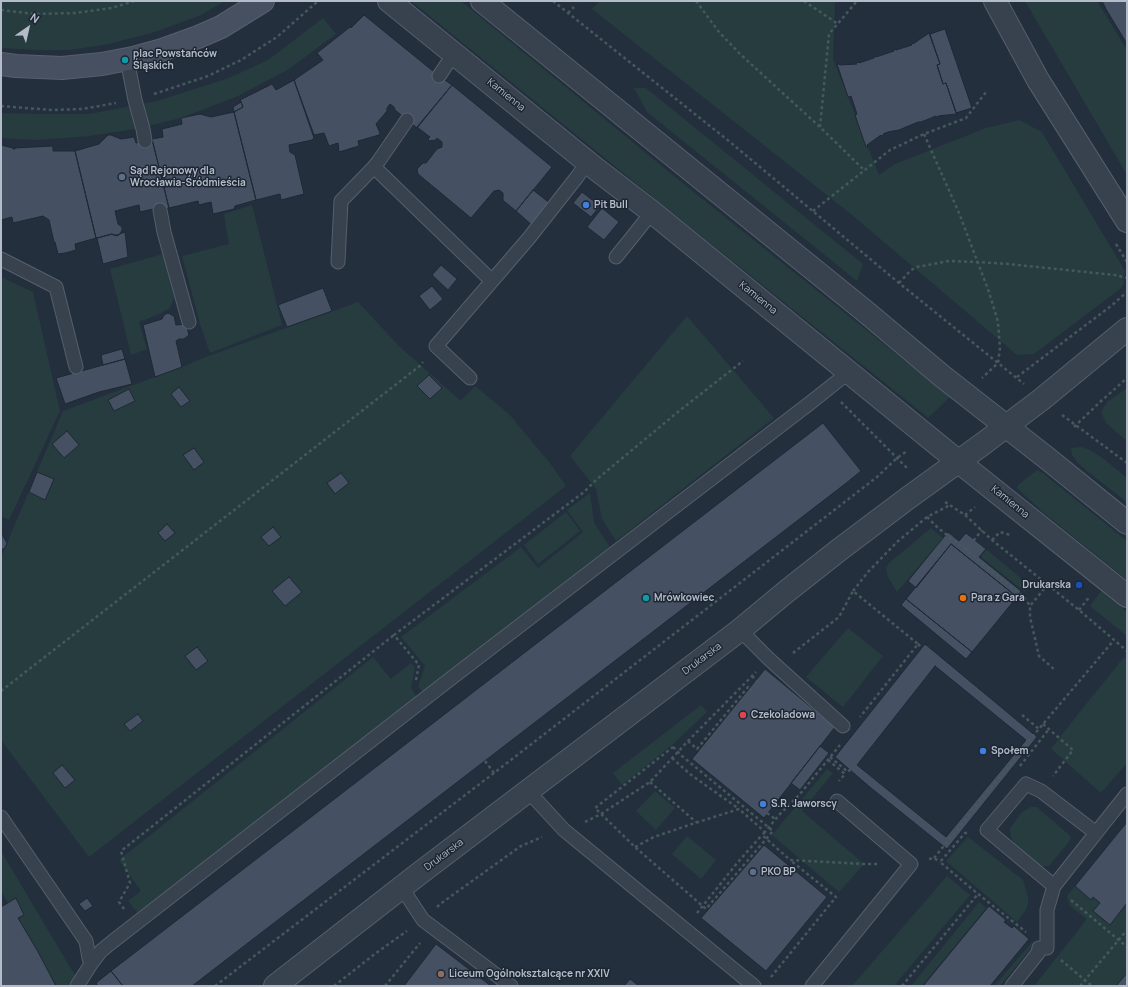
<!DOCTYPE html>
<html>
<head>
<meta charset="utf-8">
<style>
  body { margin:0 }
  #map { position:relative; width:1128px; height:987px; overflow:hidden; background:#242f3e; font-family:Manrope,sans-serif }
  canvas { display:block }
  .frame { position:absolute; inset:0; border:2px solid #b4bcc9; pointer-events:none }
  .north { position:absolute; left:8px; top:8px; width:40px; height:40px; -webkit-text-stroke:3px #1d2633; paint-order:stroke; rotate:34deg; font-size:11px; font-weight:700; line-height:16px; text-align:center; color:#b4bcc9 }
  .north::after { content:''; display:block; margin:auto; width:14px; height:18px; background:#b4bcc9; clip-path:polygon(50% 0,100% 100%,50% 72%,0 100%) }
</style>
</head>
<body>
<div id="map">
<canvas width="1128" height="987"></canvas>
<div class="frame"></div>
<div class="north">N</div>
</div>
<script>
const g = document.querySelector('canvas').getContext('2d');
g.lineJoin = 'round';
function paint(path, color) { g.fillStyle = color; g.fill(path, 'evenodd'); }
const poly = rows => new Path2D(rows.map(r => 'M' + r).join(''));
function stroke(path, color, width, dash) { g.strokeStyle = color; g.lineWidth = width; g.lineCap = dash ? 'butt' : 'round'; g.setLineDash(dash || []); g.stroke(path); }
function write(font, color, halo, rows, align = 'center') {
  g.font = font + ' Manrope,sans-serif'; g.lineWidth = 3; g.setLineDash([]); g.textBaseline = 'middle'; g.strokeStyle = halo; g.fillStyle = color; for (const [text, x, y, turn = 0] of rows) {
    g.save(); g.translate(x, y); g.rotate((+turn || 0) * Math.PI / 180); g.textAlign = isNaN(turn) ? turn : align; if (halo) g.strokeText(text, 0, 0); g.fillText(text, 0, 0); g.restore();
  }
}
const green = poly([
  [1,1,225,1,201,15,155,32,109,44,70,50,34,50,1,48],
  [411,1,461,1,680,181,950,397,928,418,926,416,680,219],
  [600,1,835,1,833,59,879,175,895,164,986,128,1019,120,1042,132,1125,271,1123,285,1120,289,1034,354,1017,355,852,215,592,9],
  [1025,1,1097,1,1127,50,1127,175],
  [323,18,336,34,289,69,238,96,181,118,135,129,89,136,37,140,1,138,1,113,40,114,89,114,157,101,229,78,268,60],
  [634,88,646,88,863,264,857,281,647,112],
  [252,205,282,325,210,353,200,324,182,256,229,244,224,214],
  [163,254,174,298,170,308,159,314,139,322,147,349,131,355,110,269],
  [1,277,33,292,60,411,9,520,1,516],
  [358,302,400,347,461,401,475,386,509,414,550,463,566,486,89,857,1,740,1,557,63,411,182,367,203,358],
  [687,316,774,418,616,541,602,519,596,489,570,456],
  [1127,388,1127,441,1106,423,1101,412,1107,402],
  [1081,447,1090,450,1104,459,1127,478,1127,502,1088,472,1077,462,1072,455,1071,448],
  [1037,470,1044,474,1127,541,1127,580,1044,513,1017,488,1019,484],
  [590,493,594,523,610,547,423,693,418,686,425,666,401,637,521,547,538,568,583,532,567,510],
  [566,512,580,531,538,564,524,545],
  [931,528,943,538,897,592,888,577,886,568,889,563],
  [986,549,1029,585,1025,592,981,557],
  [1101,591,1127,612,1127,636,1090,606],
  [848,628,883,656,843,707,806,677],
  [373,657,391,679,411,663,415,668,411,688,417,697,138,913,128,901,141,891,119,860],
  [1124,657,1127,659,1127,763,1101,793,1051,749,1071,723],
  [701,705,707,712,672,745,622,785,613,773],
  [827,769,833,773,802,811,864,864,839,892,772,835],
  [655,791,675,808,656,830,636,811],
  [1031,807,1037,807,1068,834,1071,838,1068,843,1049,866,1040,866,1033,861,1015,845,1011,837,1010,832,1011,827,1022,812],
  [687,836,716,860,701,879,672,854],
  [968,837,1023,880,1028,897,1028,904,1025,911,1017,922,946,861],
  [1,851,70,967,83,986,57,986,1,891],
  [947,876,970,895,894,986,852,986],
  [1075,886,1091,899,1093,897,1100,903,1093,911,1110,924,1127,903,1127,986,1034,986,1087,919,1070,906,1067,896],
  [979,902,986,908,922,986,911,986],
  [1033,941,1032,947,1000,986,994,986]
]);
const building = poly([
  [1102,1,1127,1,1127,44,1106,9,1102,1],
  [364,15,439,76,452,85,417,128,395,110,394,107,390,104,387,108,387,111,376,124,380,133,379,135,358,141,359,146,339,152,338,143,329,146,324,133,314,135,294,80,323,60,317,53,350,27,351,28,364,15],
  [945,29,972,108,956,113,946,83,943,84,937,65,940,64,930,34,945,29],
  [929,33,940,64,937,65,943,84,946,83,957,115,956,116,956,114,938,116,939,117,937,117,936,116,921,122,918,122,899,130,888,132,883,134,884,135,882,136,881,135,867,145,868,147,866,147,855,115,857,114,851,96,848,97,837,64,839,64,840,65,857,64,856,63,859,62,859,63,874,58,874,57,876,56,876,57,894,51,894,50,896,49,896,50,912,45,911,44,913,43,913,44,929,33],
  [294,80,314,138,312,140,289,145,290,152,295,155,304,194,281,200,280,194,256,200,234,112,243,107,240,100,272,84,276,90,294,80],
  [452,85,552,167,516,211,505,202,503,201,503,193,499,190,494,191,471,218,418,174,417,169,423,163,426,163,437,149,442,147,442,142,437,138,436,140,429,141,428,139,430,137,417,127,452,85],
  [241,102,243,107,234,112,233,107,241,102],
  [234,112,256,200,235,206,234,209,213,214,211,202,199,205,198,201,169,208,152,139,163,137,162,129,182,124,181,118,200,114,211,117,234,112],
  [108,135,111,135,121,139,134,137,136,143,152,139,169,208,153,211,153,209,140,212,139,205,115,211,118,224,122,227,122,230,120,234,117,236,112,234,97,238,96,238,75,151,99,144,108,135],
  [1,145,13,148,13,149,15,149,15,148,53,146,53,151,75,151,96,238,75,244,76,250,65,253,58,254,55,242,54,242,49,220,43,216,13,223,12,217,1,220,1,145],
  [533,190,551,204,533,226,516,211,533,190],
  [582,192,600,206,591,217,573,203,582,192],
  [602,208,619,222,604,240,587,227,602,208],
  [125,232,128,257,103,264,97,238,112,234,113,235,117,235,125,232],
  [441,265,457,279,448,290,432,275,441,265],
  [432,286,443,299,430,310,419,296,432,286],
  [323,288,332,311,287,327,278,305,323,288],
  [168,313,174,316,176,325,186,324,189,335,184,339,179,339,176,341,182,367,155,377,143,325,162,319,164,315,168,313],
  [122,349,125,359,103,365,101,355,122,349],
  [125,359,132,384,99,392,65,404,56,378,125,359],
  [429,375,442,388,430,399,417,386,429,375],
  [179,387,190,401,181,407,171,394,179,387],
  [129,389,135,401,114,411,108,400,129,389],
  [823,423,861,471,845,484,192,986,123,986,111,971,823,423],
  [67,431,79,445,64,458,52,444,67,431],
  [194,448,204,462,194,470,183,455,194,448],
  [37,472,54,479,45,500,29,492,37,472],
  [341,473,349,483,335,494,327,483,341,473],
  [167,524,175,533,165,541,158,533,167,524],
  [273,527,281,537,269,546,261,537,273,527],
  [948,532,959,541,966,533,986,549,979,557,1021,591,1017,597,951,544,916,588,908,581,948,532],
  [2,534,7,543,5,548,1,550,2,534],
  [951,544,1017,597,972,652,906,599,951,544],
  [289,577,302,592,285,606,272,591,289,577],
  [906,599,972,652,966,659,901,605,906,599],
  [925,644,1037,737,947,849,871,788,835,757,925,644],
  [197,647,208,661,196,670,185,656,197,647],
  [935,666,1026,740,946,837,857,765,935,666],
  [765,669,835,727,764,818,692,759,765,669],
  [138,714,143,721,130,731,124,724,138,714],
  [820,746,829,753,800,790,791,783,820,746],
  [62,765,75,780,65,788,53,773,62,765],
  [1127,822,1127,903,1110,925,1093,911,1100,903,1093,897,1091,900,1075,886,1127,822],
  [764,845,827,897,766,971,701,918,764,845],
  [16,898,24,915,18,918,37,950,56,986,1,986,1,907,16,898],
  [87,898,93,906,85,911,79,904,87,898],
  [989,906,1006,920,1004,922,1012,928,1014,926,1029,939,990,986,923,986,989,906],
  [436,944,491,986,404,986,436,944],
  [111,971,123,986,98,986,96,983,111,971],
  [1127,973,1127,986,1116,986,1127,973],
  [630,979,639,986,624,986,630,979]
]);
const path = poly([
  [553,1,730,142,899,283,1024,384],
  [579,1,580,1],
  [696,1,719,32,740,54,821,128,865,171],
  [804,1,838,24],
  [1,10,35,14,75,13,112,8,134,1],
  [568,13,574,7],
  [154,94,208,76,241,60,277,37,318,1],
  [1,106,51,110,82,109,116,103],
  [820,127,829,34,857,1],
  [924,134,959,213,989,292,998,322,1000,348,998,363,982,378],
  [813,211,890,150,924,134,966,118,986,92],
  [1116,244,1127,262],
  [899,283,911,270,917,267,949,261,977,262,1008,264,1115,275,1127,278],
  [1017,377,1111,306,1127,292],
  [841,402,907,468],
  [1062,415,1127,463],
  [1074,427,1100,402,1127,378],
  [945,502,965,515,992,540,1079,610,1127,651],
  [965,515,975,507],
  [927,517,937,527,1024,597,1030,606],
  [992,540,1000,532,1010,535],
  [966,550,982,530],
  [1048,584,1030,606,1030,617,1039,656,1055,670],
  [853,591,868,572,897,542,927,517,950,505],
  [1079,610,1090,596],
  [918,644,923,649],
  [793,653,839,617,853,591,918,644,860,717],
  [752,676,759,683],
  [416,680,419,665,394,635,584,492,596,480,679,411,743,361],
  [1,691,421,365,423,362],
  [1022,715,1039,729],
  [1043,724,1073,750,1053,776],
  [688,741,697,749,748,687,752,691],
  [673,747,682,756,773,831,706,909,635,847,595,808,673,747],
  [830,757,848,772,853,766],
  [672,758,690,774,739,809],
  [828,760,845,774,839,781],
  [485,761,494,773],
  [1020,766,1049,729],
  [650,782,696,822],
  [767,813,775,819],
  [585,822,601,814,650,782,688,741,756,672],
  [765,832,762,835,790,860,864,864,880,864],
  [967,833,965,833,940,862,978,894,1026,932],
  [635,847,654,837,689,825,739,809,765,832,779,815,800,794,840,745],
  [934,858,1033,736,1114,640],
  [929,859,934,858,940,862],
  [1071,900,1127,947],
  [437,907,443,902,521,846,542,837],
  [124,909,119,902,130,883,121,851,394,635],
  [697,913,738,862,762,835],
  [1061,960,1092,986],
  [771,977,836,897,790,860],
  [215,986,494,773,877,477,897,458,907,451],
  [334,986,376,953,407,931],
  [385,986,420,943],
  [902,986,978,894],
  [1080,986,1127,930]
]);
const service = poly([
  [127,59,135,100,143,129,145,141],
  [439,76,447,64,455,55],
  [407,120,378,162,374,167,492,281,436,346,470,378],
  [160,210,164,232,189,322],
  [616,257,633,236,652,212],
  [1,259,56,287,76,367],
  [338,262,341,201,374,167],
  [492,281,529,238,577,177,588,161],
  [740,630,769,659,843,726],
  [529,792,564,830,754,986],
  [1,817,86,941,89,958,91,964],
  [1054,886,987,830,1026,784,1041,791,1096,833],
  [402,888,423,920,511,986],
  [77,986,91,964,101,951,112,942,445,683,810,403,849,372],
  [812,986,911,864,837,801],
  [1012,986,1038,953,1039,948,1047,948,1047,910,1054,886,1127,794]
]);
const minor = poly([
  [995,1,1038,80,1127,221],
  [275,986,420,873,740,630,787,591,839,550,908,498,984,443,1042,399,1127,329]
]);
const tertiary = poly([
  [389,1,596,169,652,212,959,462,1127,596],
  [482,1,866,312,942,376,1048,459,1127,523]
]);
const secondary = poly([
  [1,64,16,66,62,68,102,64,133,58,162,50,198,37,221,27,263,1]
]);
const markers = [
  [125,60,4,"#0f9aa8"],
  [122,177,4,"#5c6f8a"],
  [586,205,4,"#3f7fe0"],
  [1079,585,4,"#1a4fb4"],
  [646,598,4,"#0f9aa8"],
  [963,598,4,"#e8710a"],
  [743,715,4,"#e0444e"],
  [983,751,4,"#3f7fe0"],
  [763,804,4,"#3f7fe0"],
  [753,872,4,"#5c6f8a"],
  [441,974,4,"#8d6e63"]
];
const poiNames = [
  ["plac Powstańców",133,54],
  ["Śląskich",133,66],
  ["Sąd Rejonowy dla",130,171],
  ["Wrocławia-Śródmieścia",130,183],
  ["Pit Bull",594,205],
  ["Drukarska",1071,585,"right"],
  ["Mrówkowiec",654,598],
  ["Para z Gara",971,598],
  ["Czekoladowa",751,715],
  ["Społem",991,751],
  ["S.R. Jaworscy",771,804],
  ["PKO BP",761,872],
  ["Liceum Ogólnoksztalcące nr XXIV",449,974]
];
const streetNames = [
  ["Kamienna",506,95,39],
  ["Kamienna",758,298,39],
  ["Kamienna",1010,502,39],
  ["Drukarska",702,659,-37],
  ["Drukarska",444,855,-37]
];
paint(green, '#263c3f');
paint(building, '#455162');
stroke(building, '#1f2835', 1);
stroke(service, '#565f6c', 15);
stroke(minor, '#565f6c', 24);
stroke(tertiary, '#565f6c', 24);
stroke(secondary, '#565f6c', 24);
stroke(path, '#44595c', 2.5, [3, 3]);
stroke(service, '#38414e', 13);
stroke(minor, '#38414e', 22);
stroke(tertiary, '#38414e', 22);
stroke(secondary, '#465061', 22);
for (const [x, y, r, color] of markers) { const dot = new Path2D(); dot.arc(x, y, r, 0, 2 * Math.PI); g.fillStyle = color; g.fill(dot); stroke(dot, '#1d2633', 1.5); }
write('bold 10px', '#b4bcc9', '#1d2633', poiNames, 'left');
write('10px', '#b4bcc9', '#1d2633', streetNames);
</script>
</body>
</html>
